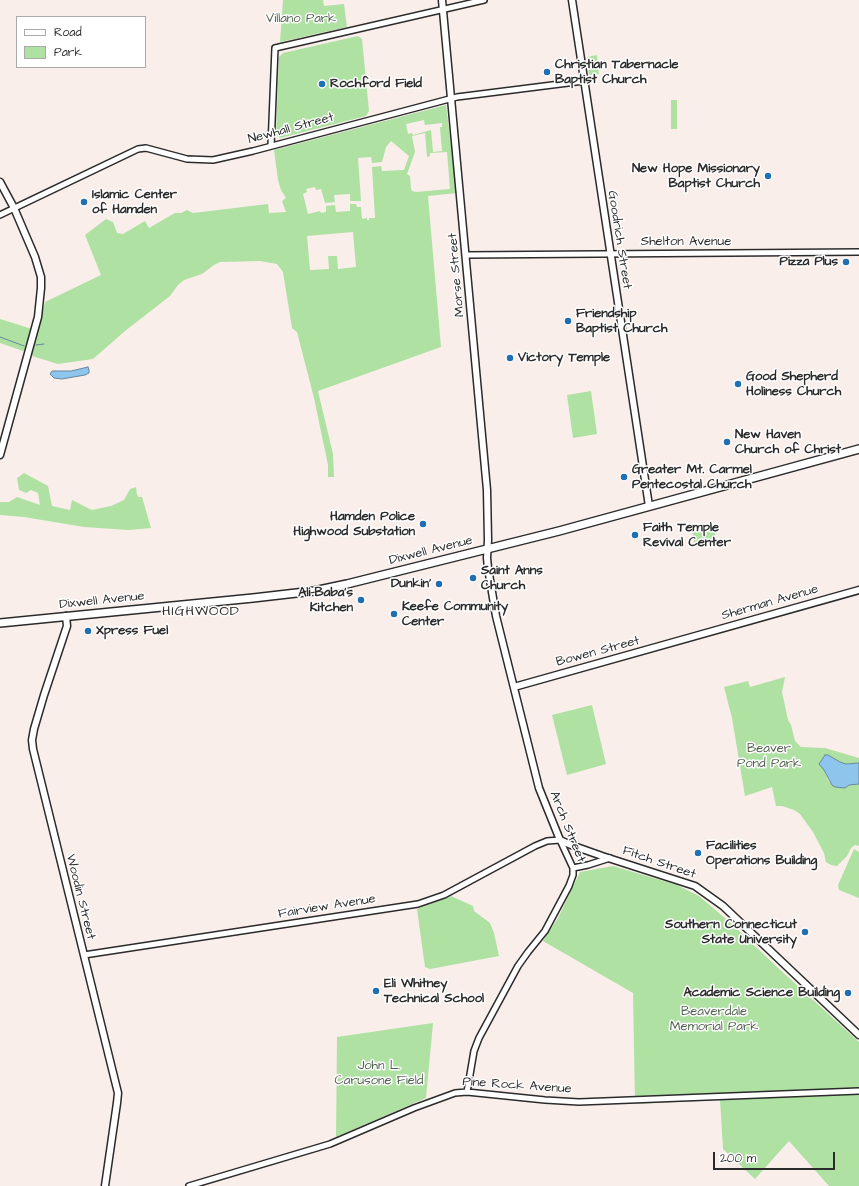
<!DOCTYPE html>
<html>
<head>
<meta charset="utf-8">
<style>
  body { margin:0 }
  #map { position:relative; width:859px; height:1186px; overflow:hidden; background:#f9eeea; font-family:"Architects Daughter",sans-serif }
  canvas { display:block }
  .legend { position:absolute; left:16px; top:16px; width:130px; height:52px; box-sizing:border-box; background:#fff; border:1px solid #aaa; margin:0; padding:5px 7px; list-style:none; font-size:12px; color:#2b2b2b }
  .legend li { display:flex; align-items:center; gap:8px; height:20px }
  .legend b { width:20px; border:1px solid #aaa }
  .scale { position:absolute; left:713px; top:1152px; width:122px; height:18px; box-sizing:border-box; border:2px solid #2b2b2b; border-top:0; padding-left:5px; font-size:12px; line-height:14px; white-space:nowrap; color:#2b2b2b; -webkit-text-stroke:3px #fff; paint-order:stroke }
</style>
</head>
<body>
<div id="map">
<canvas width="859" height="1186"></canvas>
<ul class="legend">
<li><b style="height:5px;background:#fff"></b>Road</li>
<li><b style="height:11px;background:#aee1a2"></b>Park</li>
</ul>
<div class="scale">200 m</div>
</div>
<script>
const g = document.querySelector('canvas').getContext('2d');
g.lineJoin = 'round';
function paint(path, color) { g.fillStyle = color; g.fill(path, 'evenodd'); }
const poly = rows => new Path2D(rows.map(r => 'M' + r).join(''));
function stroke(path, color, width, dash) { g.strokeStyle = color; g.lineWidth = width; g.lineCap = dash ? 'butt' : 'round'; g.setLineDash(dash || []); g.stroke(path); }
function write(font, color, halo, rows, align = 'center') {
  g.font = font + ' "Architects Daughter",sans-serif'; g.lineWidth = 3; g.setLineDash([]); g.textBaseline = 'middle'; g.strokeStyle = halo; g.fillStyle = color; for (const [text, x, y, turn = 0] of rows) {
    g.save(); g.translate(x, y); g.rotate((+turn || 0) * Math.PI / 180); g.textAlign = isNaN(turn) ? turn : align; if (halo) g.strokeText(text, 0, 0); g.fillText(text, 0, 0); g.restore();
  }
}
const green = poly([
  [283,0,323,0,324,6,344,4,347,27,280,42],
  [358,36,362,39,369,111,366,116,280,138,276,135,279,57,283,53],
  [597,55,599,74,589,75,587,57],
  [671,100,677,100,677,129,671,129],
  [446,105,457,193,428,196,441,347,318,391,333,454,334,477,328,477,328,465,314,398,297,332,292,328,283,272,277,264,260,261,220,262,214,265,202,274,184,280,178,285,170,296,125,331,93,359,58,364,32,356,45,302,101,275,85,235,106,219,113,222,117,233,123,234,145,221,149,228,175,213,181,213,187,210,193,213,268,204,269,213,286,212,282,201,286,198,281,190,278,180,274,150],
  [424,120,425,125,442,123,442,127,440,127,442,151,433,152,431,130,413,135,412,133,408,134,406,124],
  [425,133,427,157,430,156,430,153,447,152,450,189,416,192,412,191,411,189,410,176,407,174,415,152,412,136],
  [391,141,409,156,404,170,382,171,381,166,372,167,375,218,369,218,369,220,367,220,367,218,362,219,361,207,357,207,356,204,350,204,350,211,336,212,335,205,326,206,326,212,321,213,320,211,308,214,303,194,307,192,306,189,315,187,316,190,321,189,325,203,335,202,334,195,350,194,350,201,361,201,358,158,371,157,372,163,382,162,386,147],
  [353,232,356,267,338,269,337,256,328,256,329,269,310,270,307,236],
  [0,319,32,329,26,352,0,343],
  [591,391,597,434,573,438,567,395],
  [24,473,48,486,52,506,70,510,72,500,92,510,111,506,124,500,130,489,136,487,137,495,139,497,142,497,151,528,129,530,84,527,24,517,0,515,0,502,9,502,17,497,40,505,38,493,31,490,26,493,19,490,17,478],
  [713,527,717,542,695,547,692,530],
  [785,677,782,692,788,720,791,725,795,741,801,747,825,748,859,758,859,763,846,764,840,762,828,755,825,755,824,770,828,780,835,787,845,788,849,785,859,784,859,846,855,845,851,848,847,856,837,866,831,865,826,862,824,853,813,832,800,814,794,810,782,806,776,806,772,787,745,796,732,718,724,687,748,681,750,687],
  [592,705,606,764,567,775,552,715],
  [854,849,859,852,859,898,839,890,838,885],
  [613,866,677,885,699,896,733,925,777,967,859,1042,859,1186,829,1186,789,1141,755,1179,723,1149,720,1100,635,1104,633,993,543,941,558,918,580,872],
  [451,896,473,906,474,911,490,923,494,933,499,956,430,969,425,967,417,909],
  [433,1023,426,1098,336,1137,337,1037]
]);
const water = poly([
  [88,367,89,370,89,373,85,375,62,379,54,378,50,374,52,371,71,371,88,367],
  [825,755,828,755,840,762,846,764,859,763,859,784,849,785,845,788,835,787,832,785,824,770,819,764,825,755]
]);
const stream = poly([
  [0,337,24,346],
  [36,345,44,344]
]);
const tertiary = poly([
  [271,146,275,48,484,0],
  [0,215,138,149,146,148,187,159,213,160,253,151,457,97,584,81],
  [466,255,859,252],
  [573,868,588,865,610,858],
  [84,955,418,904,444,895,535,846,547,841,560,840,573,868,573,875,569,886,545,931,528,952,518,966,479,1038,474,1051,467,1092],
  [189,1186,330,1144,414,1108,455,1093,467,1092,545,1100,579,1102,859,1091]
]);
const secondary = poly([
  [442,0,487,490,488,540,487,558,488,568,496,616,539,788,560,840,571,845,602,856,695,886,723,906,859,1035],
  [572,0,649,506],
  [0,182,14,208,35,257,41,277,41,288,38,317,0,455],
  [66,616,67,626,44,695,34,729,32,740,33,749,118,1093,117,1103,105,1186],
  [514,687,859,590]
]);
const primary = poly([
  [0,623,253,598,314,591,347,584,559,531,859,449]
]);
const markers = [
  [547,72,4,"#1f6fb2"],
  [322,84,4,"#1f6fb2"],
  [768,176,4,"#1f6fb2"],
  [84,202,4,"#1f6fb2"],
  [846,262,4,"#1f6fb2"],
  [568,321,4,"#1f6fb2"],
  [510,358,4,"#1f6fb2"],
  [738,384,4,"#1f6fb2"],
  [727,442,4,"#1f6fb2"],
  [624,477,4,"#1f6fb2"],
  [423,524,4,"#1f6fb2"],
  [635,535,4,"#1f6fb2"],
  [473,578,4,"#1f6fb2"],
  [439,584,4,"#1f6fb2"],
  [361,600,4,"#1f6fb2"],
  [394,614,4,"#1f6fb2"],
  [88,631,4,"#1f6fb2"],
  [698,853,4,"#1f6fb2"],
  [805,932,4,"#1f6fb2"],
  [376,991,4,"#1f6fb2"],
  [848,993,4,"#1f6fb2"]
];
const parkNames = [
  ["Villano Park",301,19],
  ["Beaver",769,749],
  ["Pond Park",769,764],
  ["Beaverdale",714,1012],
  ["Memorial Park",714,1027],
  ["John L.",379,1066],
  ["Carusone Field",379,1081]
];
const poiNames = [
  ["Christian Tabernacle",555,65],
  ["Baptist Church",555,80],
  ["Rochford Field",330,84],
  ["New Hope Missionary",760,169,"right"],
  ["Baptist Church",760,184,"right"],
  ["Islamic Center",92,195],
  ["of Hamden",92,210],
  ["Pizza Plus",838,262,"right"],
  ["Friendship",576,314],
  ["Baptist Church",576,329],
  ["Victory Temple",518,358],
  ["Good Shepherd",746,377],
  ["Holiness Church",746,392],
  ["New Haven",735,435],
  ["Church of Christ",735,450],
  ["Greater Mt. Carmel",632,470],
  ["Pentecostal Church",632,485],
  ["Hamden Police",415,517,"right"],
  ["Highwood Substation",415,532,"right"],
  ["Faith Temple",643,528],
  ["Revival Center",643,543],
  ["Saint Anns",481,571],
  ["Church",481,586],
  ["Dunkin'",431,584,"right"],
  ["Ali-Baba’s",353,593,"right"],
  ["Kitchen",353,608,"right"],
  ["Keefe Community",402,607],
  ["Center",402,622],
  ["Xpress Fuel",96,631],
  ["Facilities",706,846],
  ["Operations Building",706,861],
  ["Southern Connecticut",797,925,"right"],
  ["State University",797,940,"right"],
  ["Eli Whitney",384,984],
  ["Technical School",384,999],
  ["Academic Science Building",840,993,"right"]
];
const streetNames = [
  ["Newhall Street",291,129,-15],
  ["Goodrich Street",619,240,81],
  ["Shelton Avenue",686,242],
  ["Morse Street",457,275,-95],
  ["Dixwell Avenue",431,551,-14],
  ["Dixwell Avenue",102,601,-6],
  ["Sherman Avenue",770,603,-16],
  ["Bowen Street",598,652,-15],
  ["Arch Street",567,827,68],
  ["Fitch Street",659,863,19],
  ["Woodin Street",80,897,76],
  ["Fairview Avenue",327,907,-9],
  ["Pine Rock Avenue",517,1086,4]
];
const neighbourhoodNames = [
  ["HIGHWOOD",201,612]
];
paint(green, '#aee1a2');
paint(water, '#8ec5ec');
stroke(water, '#66879f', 1);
stroke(stream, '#66879f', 1);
stroke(tertiary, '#2b2b2b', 8);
stroke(secondary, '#2b2b2b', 9);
stroke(primary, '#2b2b2b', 10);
stroke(tertiary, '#fff', 5);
stroke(secondary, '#fff', 6);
stroke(primary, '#fff', 7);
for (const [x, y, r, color] of markers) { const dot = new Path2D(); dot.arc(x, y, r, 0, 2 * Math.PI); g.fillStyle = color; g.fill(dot); stroke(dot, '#fff', 1.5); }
write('13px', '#52624f', '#fff', parkNames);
write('bold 13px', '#2b2b2b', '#fff', poiNames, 'left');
write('13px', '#2b2b2b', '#fff', streetNames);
g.letterSpacing = '1px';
write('14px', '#2b2b2b', '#fff', neighbourhoodNames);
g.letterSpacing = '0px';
</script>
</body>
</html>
